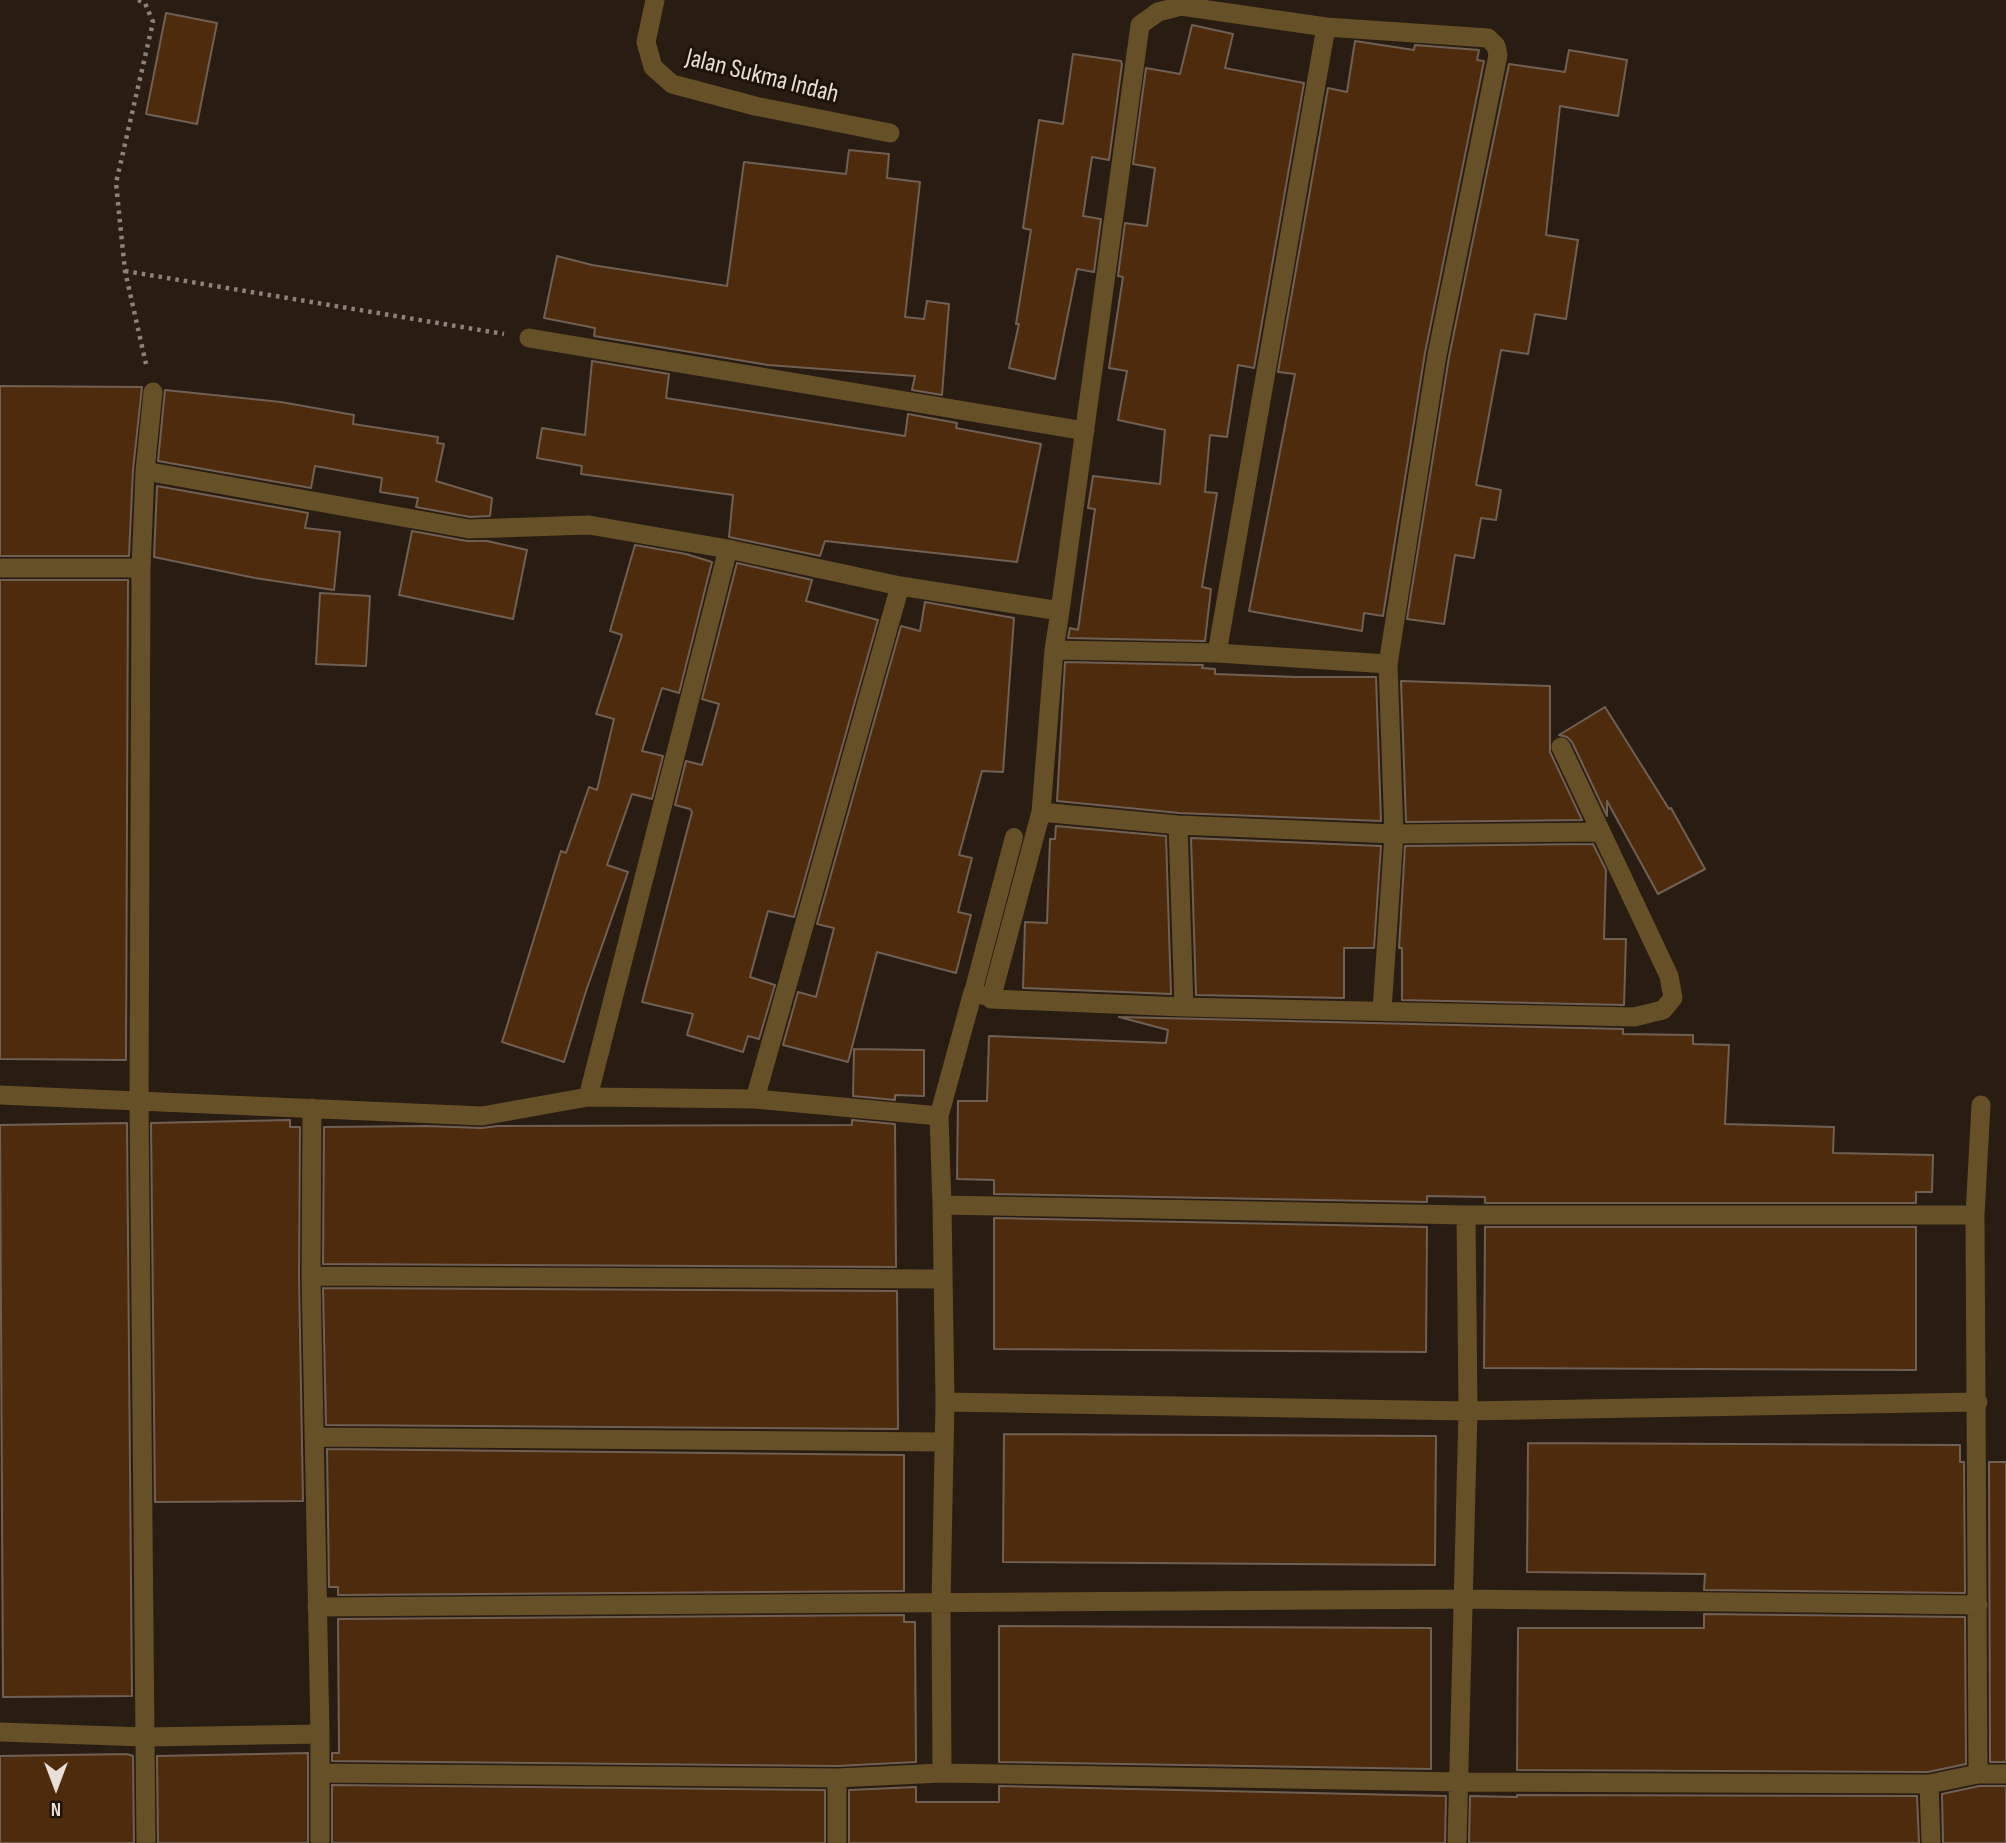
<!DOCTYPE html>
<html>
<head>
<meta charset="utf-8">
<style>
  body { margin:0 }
  #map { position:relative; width:2006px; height:1843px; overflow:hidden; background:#291c12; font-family:"Sofia Sans Condensed",sans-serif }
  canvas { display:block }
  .north { position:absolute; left:21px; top:1752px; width:70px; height:70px; -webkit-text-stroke:5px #1f1309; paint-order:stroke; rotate:180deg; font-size:19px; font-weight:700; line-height:28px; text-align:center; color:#e9dfd9 }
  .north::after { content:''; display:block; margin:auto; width:24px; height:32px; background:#e9dfd9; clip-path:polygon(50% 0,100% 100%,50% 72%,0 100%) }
</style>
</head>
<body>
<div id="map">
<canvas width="2006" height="1843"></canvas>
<div class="north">N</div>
</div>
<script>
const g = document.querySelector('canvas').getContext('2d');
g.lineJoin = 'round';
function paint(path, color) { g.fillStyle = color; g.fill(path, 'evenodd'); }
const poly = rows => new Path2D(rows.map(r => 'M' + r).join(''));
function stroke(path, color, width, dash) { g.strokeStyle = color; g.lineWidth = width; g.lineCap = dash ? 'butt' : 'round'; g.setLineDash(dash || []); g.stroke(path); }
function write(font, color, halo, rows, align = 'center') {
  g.font = font + ' "Sofia Sans Condensed",sans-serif'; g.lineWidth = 6; g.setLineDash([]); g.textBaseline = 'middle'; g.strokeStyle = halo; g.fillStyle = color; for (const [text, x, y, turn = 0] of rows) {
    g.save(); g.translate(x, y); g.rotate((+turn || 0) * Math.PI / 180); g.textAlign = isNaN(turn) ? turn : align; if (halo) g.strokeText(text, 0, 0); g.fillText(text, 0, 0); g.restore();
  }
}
const building = poly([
  [166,13,217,23,197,124,146,114,166,13],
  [1192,25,1233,34,1225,68,1304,83,1254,368,1238,365,1227,437,1210,435,1205,492,1217,493,1202,587,1211,589,1205,641,1068,638,1070,628,1078,630,1095,509,1088,508,1093,476,1160,484,1165,430,1118,420,1127,371,1109,368,1123,277,1118,276,1125,223,1147,226,1155,168,1133,164,1146,68,1180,74,1192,25],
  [1355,41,1414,50,1415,45,1479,50,1477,60,1484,61,1425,353,1383,616,1364,613,1362,631,1249,611,1295,374,1278,372,1328,88,1347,92,1355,41],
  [1569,50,1627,60,1618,116,1560,106,1546,235,1578,240,1566,319,1535,314,1528,354,1501,350,1476,485,1501,490,1496,520,1481,518,1474,558,1455,555,1444,624,1407,619,1449,357,1509,64,1565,72,1569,50],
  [1073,54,1121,61,1122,64,1109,160,1092,157,1083,216,1101,219,1094,272,1077,269,1055,379,1009,368,1019,324,1016,324,1031,230,1023,228,1039,120,1063,124,1073,54],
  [849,150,889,154,887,178,920,182,905,317,924,319,927,301,949,304,942,395,912,390,915,376,768,365,594,336,595,328,544,318,557,256,592,265,727,286,744,162,846,174,849,150],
  [592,361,669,374,666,398,905,436,908,414,957,423,956,428,1041,444,1017,562,825,541,820,556,729,537,733,495,581,474,582,466,537,458,542,428,585,435,592,361],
  [0,386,142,387,133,470,129,556,0,556,0,386],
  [165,390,281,402,354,415,353,424,438,437,437,443,444,444,436,481,492,498,490,516,470,517,416,507,418,498,380,492,382,478,315,466,311,488,158,461,165,390],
  [157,486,308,513,305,528,340,532,334,590,255,578,154,557,157,486],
  [412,531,467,541,487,541,527,550,513,619,399,595,412,531],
  [635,545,686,554,712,562,679,693,662,688,642,751,663,756,652,799,632,794,607,865,628,872,586,991,564,1062,502,1042,561,851,566,853,589,787,597,790,614,719,596,714,622,635,610,631,635,545],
  [737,563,812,580,806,601,878,620,794,917,768,911,750,977,775,985,759,1039,748,1036,743,1052,687,1035,693,1014,642,1002,692,812,690,809,675,805,686,761,702,765,719,704,702,699,737,563],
  [0,580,128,580,126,1060,0,1059,0,580],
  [320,593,370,596,366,666,316,664,320,593],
  [925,602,1014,618,1003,772,982,771,959,855,972,858,958,912,971,915,956,973,877,952,848,1062,783,1045,798,992,816,997,834,928,817,924,901,626,920,631,925,602],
  [1065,662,1203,665,1202,668,1215,669,1215,674,1296,677,1376,677,1381,821,1179,813,1057,801,1065,662],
  [1401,681,1550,686,1550,752,1582,820,1406,822,1401,681],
  [1605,707,1669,809,1671,808,1705,869,1658,894,1607,801,1607,816,1572,742,1567,737,1559,735,1605,707],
  [1056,826,1166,836,1171,994,1023,988,1025,922,1047,923,1050,839,1055,839,1056,826],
  [1191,838,1381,846,1374,948,1344,948,1344,998,1196,995,1191,838],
  [1593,844,1606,870,1604,939,1626,939,1624,1005,1402,1000,1402,948,1399,948,1405,846,1593,844],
  [1119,1017,1623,1029,1623,1034,1693,1035,1693,1044,1729,1045,1725,1124,1834,1127,1833,1153,1933,1155,1932,1192,1916,1192,1916,1203,1485,1203,1485,1197,1427,1196,1427,1202,994,1194,994,1180,957,1179,958,1101,987,1101,989,1036,1166,1043,1168,1030,1119,1017],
  [854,1049,924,1050,924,1096,895,1095,895,1100,853,1096,854,1049],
  [290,1120,290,1127,300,1127,299,1276,303,1501,155,1502,151,1123,290,1120],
  [852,1120,895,1124,896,1267,323,1264,324,1127,426,1126,482,1128,497,1126,852,1125,852,1120],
  [127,1123,132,1696,3,1697,0,1125,127,1123],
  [994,1218,1427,1227,1426,1352,994,1349,994,1218],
  [1485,1227,1916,1227,1916,1370,1484,1368,1485,1227],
  [323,1288,897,1291,898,1429,326,1425,323,1288],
  [1004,1434,1436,1436,1435,1565,1003,1562,1004,1434],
  [1528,1443,1960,1445,1960,1462,1964,1462,1965,1593,1704,1590,1705,1574,1527,1572,1528,1443],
  [327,1449,904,1455,904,1591,338,1595,338,1587,329,1587,327,1449],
  [1989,1462,2006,1462,2006,1762,1990,1762,1989,1462],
  [1704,1614,1965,1617,1966,1764,1928,1772,1517,1770,1518,1628,1704,1628,1704,1614],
  [904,1615,904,1622,915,1622,916,1762,837,1766,332,1761,332,1753,339,1753,338,1619,904,1615],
  [999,1626,1431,1628,1431,1769,999,1762,999,1626],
  [308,1753,308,1843,158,1843,157,1756,308,1753],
  [127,1754,133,1756,134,1843,0,1843,0,1756,127,1754],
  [332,1785,825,1790,825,1843,332,1843,332,1785],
  [999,1786,1446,1796,1445,1843,849,1843,849,1790,916,1787,916,1802,999,1802,999,1786],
  [1979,1786,2006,1786,2006,1843,1943,1843,1942,1794,1979,1786],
  [1517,1795,1917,1796,1919,1843,1469,1843,1470,1796,1517,1797,1517,1795]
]);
const path = poly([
  [138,0,145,3,153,22,116,183,125,271,146,364],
  [125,271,504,334]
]);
const service = poly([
  [984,996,973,992,1014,837]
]);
const minor = poly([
  [655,0,646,42,653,67,672,84,755,106,890,133],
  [529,338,1085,431],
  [145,471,469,529,589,525,728,549,900,586,1060,611,1140,25,1158,12,1181,6,1326,27,1488,38,1496,46,1498,55,1437,355,1388,664,1394,834,1382,1010],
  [0,568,141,568],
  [1060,611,1054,650,1041,812,991,999,1184,1007,1634,1017,1663,1010,1673,998,1669,976,1561,747],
  [1054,650,1217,653,1388,664],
  [1217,653,1326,27],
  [1041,812,1178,825,1394,834,1600,832],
  [1178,825,1184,1007],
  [0,1095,482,1116,588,1097,755,1099,939,1116,942,1205,1466,1215,1975,1215],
  [588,1097,728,549],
  [755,1099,900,586],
  [312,1108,311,1276,320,1734,320,1843],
  [939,1116,973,992],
  [942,1205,945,1402,941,1603,942,1773],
  [311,1276,942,1279],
  [945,1402,1468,1411,1978,1402],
  [314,1437,942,1442],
  [317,1607,1464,1599,1978,1605],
  [0,1732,145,1737,320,1734],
  [320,1773,837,1778,942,1773,1460,1782,1929,1784,1978,1774,2006,1774],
  [1978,1774,1975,1215,1981,1105],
  [1929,1784,1931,1843],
  [146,1843,139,1101,141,568,145,471,153,392],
  [837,1843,837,1778],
  [1457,1843,1468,1411,1466,1215]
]);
const streetNames = [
  ["Jalan Sukma Indah",762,77,14]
];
paint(building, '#4e2b0d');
stroke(building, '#706054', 2);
stroke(path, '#8d827a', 4.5, [3.5, 5]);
stroke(service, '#655027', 18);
stroke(minor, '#655027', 19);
write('26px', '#e9dfd9', '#1f1309', streetNames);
</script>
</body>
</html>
